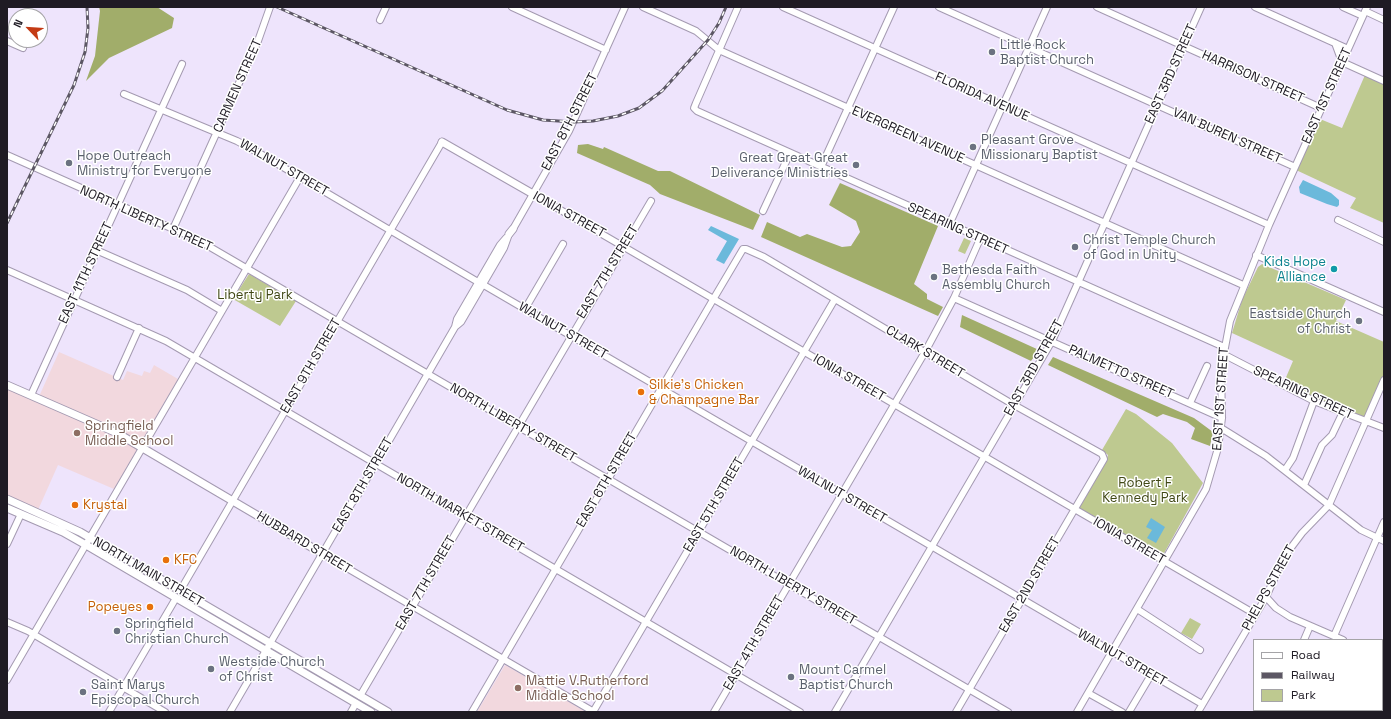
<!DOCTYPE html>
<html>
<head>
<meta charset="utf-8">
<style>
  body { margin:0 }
  #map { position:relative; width:1391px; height:719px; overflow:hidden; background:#eee4fc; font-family:"Space Grotesk",sans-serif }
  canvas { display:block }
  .frame { position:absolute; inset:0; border:8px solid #1f1b24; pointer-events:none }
  .legend { position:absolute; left:1253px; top:639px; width:130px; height:72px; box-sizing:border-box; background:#fff; border:1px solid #a5a4a7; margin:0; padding:5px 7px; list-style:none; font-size:12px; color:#1f1b24 }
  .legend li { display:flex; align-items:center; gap:8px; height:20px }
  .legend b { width:20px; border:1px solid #a5a4a7 }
  .north { position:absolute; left:8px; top:8px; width:40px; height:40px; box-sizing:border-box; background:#fff; border:1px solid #a5a4a7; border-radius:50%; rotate:295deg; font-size:11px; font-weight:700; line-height:16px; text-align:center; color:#1f1b24 }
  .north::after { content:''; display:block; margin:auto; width:14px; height:18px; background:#c43b15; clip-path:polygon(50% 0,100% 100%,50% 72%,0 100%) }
</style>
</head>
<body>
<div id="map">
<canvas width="1391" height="719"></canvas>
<div class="frame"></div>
<ul class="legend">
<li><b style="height:5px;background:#fff"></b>Road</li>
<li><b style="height:5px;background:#5c5764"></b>Railway</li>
<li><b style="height:11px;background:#bec990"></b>Park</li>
</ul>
<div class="north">N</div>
</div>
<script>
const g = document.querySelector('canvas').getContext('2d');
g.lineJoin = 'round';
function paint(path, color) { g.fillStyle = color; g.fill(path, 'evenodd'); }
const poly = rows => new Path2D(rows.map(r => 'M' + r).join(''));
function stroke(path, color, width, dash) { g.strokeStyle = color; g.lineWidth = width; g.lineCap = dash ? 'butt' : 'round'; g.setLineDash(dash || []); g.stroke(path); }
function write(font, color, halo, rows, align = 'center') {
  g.font = font + ' "Space Grotesk",sans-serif'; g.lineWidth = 3; g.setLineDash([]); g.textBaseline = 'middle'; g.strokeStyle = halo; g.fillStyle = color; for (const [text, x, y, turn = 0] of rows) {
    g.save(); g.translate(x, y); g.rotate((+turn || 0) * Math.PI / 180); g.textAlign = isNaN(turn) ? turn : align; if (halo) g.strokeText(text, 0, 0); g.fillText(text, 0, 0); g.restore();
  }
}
const education = poly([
  [59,352,123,380,127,371,142,376,144,371,150,373,154,365,178,379,114,489,58,465,38,510,7,496,7,387,37,401],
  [505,665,586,712,477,712]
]);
const green = poly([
  [1365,75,1384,84,1384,223,1350,208,1356,198,1296,170,1320,119,1342,128],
  [964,238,971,241,965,254,958,251],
  [1262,264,1346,300,1336,321,1384,342,1384,374,1365,418,1316,398,1284,382,1293,361,1232,333,1242,300,1258,267],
  [249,274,296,301,280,326,233,299],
  [1126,409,1136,414,1172,443,1203,483,1162,557,1079,508,1106,461,1108,455,1102,450],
  [1190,618,1201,624,1192,639,1181,633],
  [1279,710,1353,710,1358,712,1278,712]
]);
const forest = poly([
  [99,7,157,7,174,18,172,28,109,58,86,81,95,56,100,11],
  [588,144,603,149,604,147,658,171,670,171,760,215,753,230,660,194,650,185,577,153,578,145],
  [840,183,938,226,914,284,927,294,927,299,943,307,938,316,761,237,767,222,800,237,807,234,842,247,851,246,860,232,856,221,829,205],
  [962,315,1039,350,1031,361,960,327],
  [1053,357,1194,418,1213,432,1210,446,1191,439,1195,428,1187,422,1163,414,1157,417,1048,365]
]);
const water = poly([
  [1303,180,1331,193,1339,200,1339,205,1337,207,1327,204,1300,193,1299,187],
  [711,226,739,239,724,264,716,260,727,241,708,230],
  [1151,518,1165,527,1156,543,1147,538,1152,530,1146,527]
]);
const minor = poly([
  [512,7,606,50],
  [643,7,696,31,719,50,1243,285],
  [738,7,696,103,694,108,697,111,1224,347],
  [783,7,1269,225],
  [939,7,1295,167],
  [1097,7,1321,108],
  [1255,7,1348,49],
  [1343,7,1363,16],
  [1365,11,1384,20],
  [380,20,386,7],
  [7,41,23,48],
  [1335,43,1342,62],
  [1342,62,1384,81],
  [124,94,237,141,259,153,478,282],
  [7,155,198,240,1008,712],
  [821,167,894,7],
  [533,194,1255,614],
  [763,211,790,153],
  [1338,220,1384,242],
  [949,225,1047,7],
  [173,229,258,41,270,7],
  [513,229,569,131,625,7],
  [96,250,187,290,222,311],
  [1256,255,1384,312],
  [7,270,166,341,800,712],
  [482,284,1202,704],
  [954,298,1222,418],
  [525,309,563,244],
  [455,327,457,319,500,245,506,238],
  [1223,354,1314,401,1384,428],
  [117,377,139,328],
  [31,395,182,64],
  [1190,403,1207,366],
  [1221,428,1266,456,1361,530,1384,541],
  [1285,470,1293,458,1314,401],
  [1304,485,1322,445,1332,435,1343,412],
  [358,494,455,327,461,322,504,248,509,234],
  [7,544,21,514],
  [323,554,594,712],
  [180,591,442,142],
  [1266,597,1276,608,1290,617,1343,640],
  [1137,609,1200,650],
  [7,622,28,631,165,712],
  [1334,636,1384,522],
  [1304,640,1310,626],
  [1382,658,1384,658],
  [7,680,300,177],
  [1088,693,1122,712],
  [360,696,651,201],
  [109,712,176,598],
  [230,712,353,501],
  [351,712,356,703],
  [472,712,714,298,743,249,746,249,764,257,1014,405,1102,454,1104,459,956,712],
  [593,712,835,299],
  [714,712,925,352,954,298,980,239],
  [835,712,1052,341,1201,7],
  [1077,712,1206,489,1218,448,1222,418,1221,369,1230,321,1269,225,1367,7],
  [1129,712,1151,675],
  [1198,712,1266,597,1284,557,1302,533,1329,505,1384,380],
  [1272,712,1273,710]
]);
const major = poly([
  [442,142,533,194],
  [509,234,513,229],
  [7,385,117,433,323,554],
  [7,499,80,532,388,712],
  [353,501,358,494],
  [7,508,63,532,86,545,371,712]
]);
const rail = poly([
  [277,7,507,110,543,120,574,122,593,121,618,116,639,108,662,91,708,40,719,23,726,7],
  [7,223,74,85,85,52,88,28,87,7]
]);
const markers = [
  [992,52,4,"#6b7280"],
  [973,147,4,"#6b7280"],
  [69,163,4,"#6b7280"],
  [856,165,4,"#6b7280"],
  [1075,247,4,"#6b7280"],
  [1334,269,4,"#0f9aa8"],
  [934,277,4,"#6b7280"],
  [1359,321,4,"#6b7280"],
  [641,392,4,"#e8710a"],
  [77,433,4,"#8d6e63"],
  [75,505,4,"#e8710a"],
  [166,560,4,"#e8710a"],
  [150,607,4,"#e8710a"],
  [117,631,4,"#6b7280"],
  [211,669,4,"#6b7280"],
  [791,677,4,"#6b7280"],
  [518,688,4,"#8d6e63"],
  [83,692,4,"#6b7280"]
];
const worshipNames = [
  ["Little Rock",1000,45],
  ["Baptist Church",1000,60],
  ["Pleasant Grove",981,140],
  ["Missionary Baptist",981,155],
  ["Hope Outreach",77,156],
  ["Ministry for Everyone",77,171],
  ["Great Great Great",848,158,"right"],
  ["Deliverance Ministries",848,173,"right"],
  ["Christ Temple Church",1083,240],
  ["of God in Unity",1083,255],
  ["Bethesda Faith",942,270],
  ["Assembly Church",942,285],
  ["Eastside Church",1351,314,"right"],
  ["of Christ",1351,329,"right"],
  ["Springfield",125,624],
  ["Christian Church",125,639],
  ["Westside Church",219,662],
  ["of Christ",219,677],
  ["Mount Carmel",799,670],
  ["Baptist Church",799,685],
  ["Saint Marys",91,685],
  ["Episcopal Church",91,700]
];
const streetNames = [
  ["EAST 3RD STREET",1171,74,-66],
  ["HARRISON STREET",1253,77,24],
  ["CARMEN STREET",238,86,-66],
  ["EAST 1ST STREET",1327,96,-66],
  ["FLORIDA AVENUE",982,97,24],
  ["EAST 8TH STREET",570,122,-63],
  ["EVERGREEN AVENUE",908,135,24],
  ["VAN BUREN STREET",1227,136,24],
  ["WALNUT STREET",284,168,30],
  ["IONIA STREET",569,215,29],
  ["NORTH LIBERTY STREET",146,219,24],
  ["SPEARING STREET",958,229,24],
  ["EAST 7TH STREET",608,272,-59],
  ["EAST 11TH STREET",86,273,-65],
  ["WALNUT STREET",563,331,30],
  ["CLARK STREET",925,352,31],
  ["EAST 9TH STREET",311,366,-60],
  ["EAST 3RD STREET",1034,368,-61],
  ["PALMETTO STREET",1121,372,24],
  ["IONIA STREET",849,378,30],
  ["SPEARING STREET",1303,393,25],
  ["EAST 1ST STREET",1221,399,-86],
  ["NORTH LIBERTY STREET",513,423,30],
  ["EAST 6TH STREET",607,480,-60],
  ["EAST 8TH STREET",363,485,-60],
  ["WALNUT STREET",842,495,30],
  ["EAST 5TH STREET",714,505,-60],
  ["NORTH MARKET STREET",460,513,30],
  ["IONIA STREET",1129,541,30],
  ["HUBBARD STREET",304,543,31],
  ["NORTH MAIN STREET",148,572,30],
  ["EAST 7TH STREET",426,583,-60],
  ["EAST 2ND STREET",1030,585,-60],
  ["NORTH LIBERTY STREET",793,586,30],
  ["PHELPS STREET",1269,588,-61],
  ["EAST 4TH STREET",754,643,-60],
  ["WALNUT STREET",1122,658,30]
];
const cultureNames = [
  ["Kids Hope",1326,262],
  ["Alliance",1326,277]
];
const parkNames = [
  ["Liberty Park",255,295],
  ["Robert F",1145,483],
  ["Kennedy Park",1145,498]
];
const foodNames = [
  ["Silkie's Chicken",649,385],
  ["& Champagne Bar",649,400],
  ["Krystal",83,505],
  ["KFC",174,560],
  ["Popeyes",142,607,"right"]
];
const educationNames = [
  ["Springfield",85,426],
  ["Middle School",85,441],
  ["Mattie V.Rutherford",526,681],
  ["Middle School",526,696]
];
paint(education, '#f2d8de');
paint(green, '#bec990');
paint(forest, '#a1ad6a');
paint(water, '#6bb9db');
stroke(minor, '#a49ab1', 8);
stroke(major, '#a49ab1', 9);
stroke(minor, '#fff', 6);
stroke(major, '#fff', 7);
stroke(rail, '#5c5764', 3);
stroke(rail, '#fff', 1.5, [4.5]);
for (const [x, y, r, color] of markers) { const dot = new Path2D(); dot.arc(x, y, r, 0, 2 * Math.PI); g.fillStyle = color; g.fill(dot); stroke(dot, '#fff', 1.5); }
write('13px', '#5b616d', '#fff', worshipNames, 'left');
write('13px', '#1f1b24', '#fff', streetNames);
write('13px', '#0d838f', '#fff', cultureNames, 'right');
write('13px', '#404815', '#fff', parkNames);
write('13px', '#c56008', '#fff', foodNames, 'left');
write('13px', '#785e54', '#fff', educationNames, 'left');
</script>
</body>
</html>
